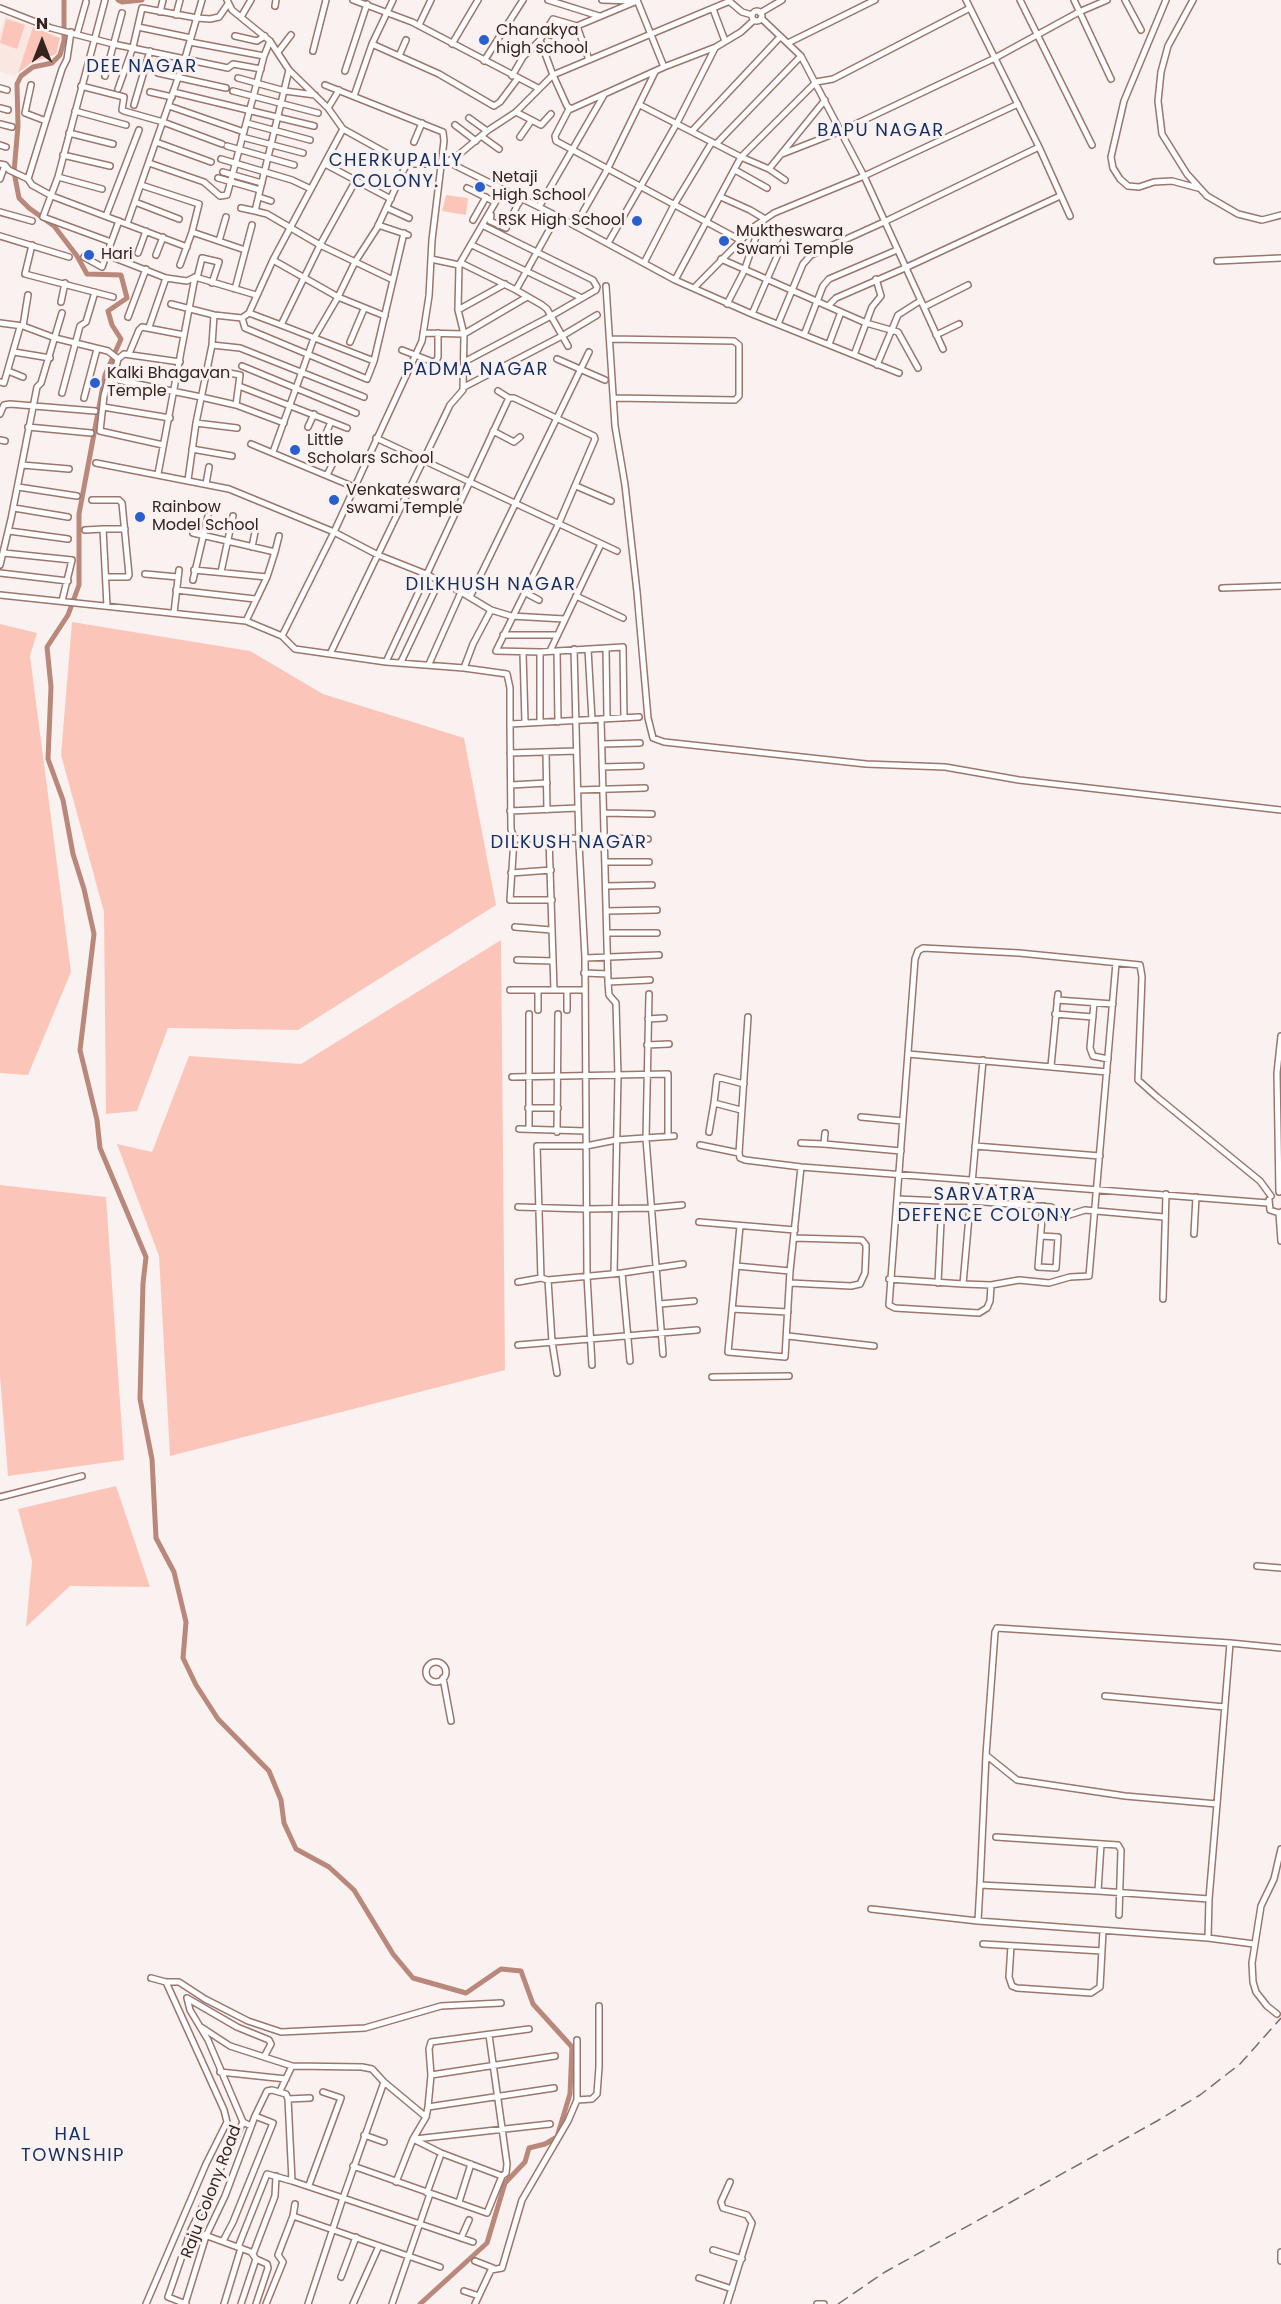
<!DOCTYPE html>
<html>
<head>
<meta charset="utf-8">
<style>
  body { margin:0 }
  #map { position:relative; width:1281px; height:2304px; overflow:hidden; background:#faf2f0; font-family:Poppins,sans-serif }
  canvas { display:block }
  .north { position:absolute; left:12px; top:12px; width:60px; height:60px; -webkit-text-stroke:4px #faf2f0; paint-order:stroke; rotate:0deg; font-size:16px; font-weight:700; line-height:24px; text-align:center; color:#332420 }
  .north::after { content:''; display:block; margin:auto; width:21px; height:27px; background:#332420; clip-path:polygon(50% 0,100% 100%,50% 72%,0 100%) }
</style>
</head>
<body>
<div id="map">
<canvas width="1281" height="2304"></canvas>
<div class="north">N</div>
</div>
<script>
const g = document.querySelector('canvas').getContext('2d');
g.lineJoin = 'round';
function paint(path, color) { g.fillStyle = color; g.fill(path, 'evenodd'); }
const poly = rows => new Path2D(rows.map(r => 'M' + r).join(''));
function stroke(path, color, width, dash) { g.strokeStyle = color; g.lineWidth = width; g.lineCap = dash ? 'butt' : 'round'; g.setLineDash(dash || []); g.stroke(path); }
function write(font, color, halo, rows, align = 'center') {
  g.font = font + ' Poppins,sans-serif'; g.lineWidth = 6; g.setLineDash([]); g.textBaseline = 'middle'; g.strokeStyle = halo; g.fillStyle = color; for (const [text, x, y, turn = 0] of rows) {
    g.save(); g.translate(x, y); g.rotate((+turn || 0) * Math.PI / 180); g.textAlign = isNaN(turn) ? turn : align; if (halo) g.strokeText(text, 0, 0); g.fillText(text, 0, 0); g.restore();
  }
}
const built = poly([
  [5,16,60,38,56,54,31,63,14,76,0,71,0,31]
]);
const green = poly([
  [6,19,25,25,17,49,0,43],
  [33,27,60,38,56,54,31,63,18,73],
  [446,195,468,198,466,215,442,211],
  [72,622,250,651,323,694,464,738,496,905,298,1030,168,1028,137,1111,106,1114,104,912,61,755],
  [0,624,37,633,30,656,71,972,28,1075,0,1073],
  [501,940,505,1370,170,1456,159,1256,117,1144,152,1152,189,1056,301,1064],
  [0,1185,106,1197,124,1460,8,1476,0,1376],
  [116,1486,150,1587,70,1586,26,1627,32,1561,18,1509]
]);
const canal = poly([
  [64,0,64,41,60,55,52,63,33,67,21,76,17,84,18,126,14,172,19,198,29,208,54,226,77,256,87,274,121,275,127,298,108,311,112,325,121,339,105,375,79,514,79,585,68,615,47,647,51,687,48,759,63,800,73,854,84,889,94,934,80,1050,97,1120,100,1148,146,1257,143,1283,140,1399,152,1459,156,1538,174,1572,186,1622,183,1658,196,1685,218,1719,269,1771,281,1800,284,1823,296,1849,329,1867,354,1890,393,1954,413,1978,466,1993,501,1969,521,1971,533,2004,572,2047,570,2094,557,2137,545,2144,529,2148,525,2162,505,2183,487,2243,420,2304],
  [118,0,122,2,142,0]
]);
const street = poly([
  [105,0,58,177,43,217,111,242],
  [227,0,232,10,270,41,289,70,328,108,343,129,404,163,414,164,442,164,456,157,487,131,516,112,553,75,730,1],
  [353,0,412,22,538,88],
  [548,0,599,16],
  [602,0,635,1],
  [637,0,664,67],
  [966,0,1039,147,1070,216],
  [1020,0,1092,145],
  [1074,0,1111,79],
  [1125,0,1141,30],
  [1166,0,1124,101,1111,157,1113,168,1120,179,1128,186,1139,187,1154,182,1172,181,1198,188],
  [1193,0,1168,46,1161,72,1158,101,1162,134,1187,174,1207,196,1238,214,1262,220,1281,215],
  [729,1,742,12,752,15],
  [275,6,276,0],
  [0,8,51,28,113,44,228,68,233,64,261,69],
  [713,9,725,41],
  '752 16a5 5 0 1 1 10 0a5 5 0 1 1-10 0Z',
  [160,12,163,0],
  [760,13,782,0],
  [176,15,180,0],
  [241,17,251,0],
  [761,18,801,56,864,176,943,349],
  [419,25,431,0],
  [577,26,589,60],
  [138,27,191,38],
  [544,33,560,38],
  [77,34,86,2],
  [235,36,257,41,265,36],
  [540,40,553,75,567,106,571,109,664,67,716,47,741,32,754,20],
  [190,42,264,56],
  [788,43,875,0],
  [372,44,439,74,494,106,500,102,518,78],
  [452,44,478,0],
  [313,51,326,0],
  [278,52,291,35],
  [399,56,406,40],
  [484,61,523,0],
  [289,70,255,211,267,214,320,245,393,280],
  [345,71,367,4],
  [158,73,226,88],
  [105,76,122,13],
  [512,76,523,57,540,40,553,19,577,26,637,1],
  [238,78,285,91,315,95],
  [31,85,25,113,46,121],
  [81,86,124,97,122,110,124,111,163,122,222,144],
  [0,88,7,90],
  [118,89,133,47,142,8,197,18,210,19,219,17,228,4],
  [233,91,318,113],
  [150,92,172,97],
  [173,92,314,126],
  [354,96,372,44,393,0],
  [134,105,150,51],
  [640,105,741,157,769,169,825,100],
  [169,106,244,132],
  [0,108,8,110],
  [328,108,339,90],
  [569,109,555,136,556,141,740,240],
  [75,111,126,125],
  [516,112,541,125,551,114],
  [469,118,487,131],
  [247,123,310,140],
  [0,124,12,127],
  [455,125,476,141],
  [692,131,780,37],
  [69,133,113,144],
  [481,136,499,149],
  [242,137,303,153],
  [520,137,531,121],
  [156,142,211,162],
  [414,142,422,123],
  [717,143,801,56],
  [0,145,6,147],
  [227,146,294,165],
  [782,154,841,131,995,58,1079,12,1107,0],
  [63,155,110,166],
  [221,159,292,180,311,189],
  [446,161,557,216,675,280,752,314,899,373],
  [149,163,204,182,220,196,227,195,264,56,270,41],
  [0,164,5,165,9,170,28,179,32,185,52,196,187,247],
  [325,164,391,199],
  [769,169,785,180],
  [735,170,767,188],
  [223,172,262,183],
  [58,177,102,189],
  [218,178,260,190],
  [0,179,5,165],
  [28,179,62,69,67,59,71,32],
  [141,185,199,204,192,232,180,265],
  [467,188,495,202],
  [502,194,519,203],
  [259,197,271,201],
  [721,197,750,210,765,219],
  [135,202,179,219],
  [539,207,604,95],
  [241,208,255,211],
  [387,208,409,218],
  [0,212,32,221],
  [491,215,490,221,506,228,521,198],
  [106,216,139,130],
  [473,220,486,197],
  [127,224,185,58,202,0],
  [378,225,408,235],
  [575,226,607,170,655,72],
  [192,232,245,250],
  [0,236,69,257],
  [219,241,226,217],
  [608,243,677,123,715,48],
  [32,245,25,274,113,297],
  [472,245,582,298],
  [138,253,146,231],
  [107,255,166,278,187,281,195,277,256,295],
  [156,255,163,237],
  [84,257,102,267,119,221],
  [431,259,459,265],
  [721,259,866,323,898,332,918,368],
  [273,260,338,297,385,316],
  [1217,261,1281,258],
  [461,263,516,290,542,305,547,309,568,346],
  [644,263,674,205,712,142],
  [197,278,202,258,219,262,212,283],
  [675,280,741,157,816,82,833,79,970,8],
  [606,286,615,426,625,485,637,592,648,718,653,738,664,742,866,764,945,767,1019,780,1281,810],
  [694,288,755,226,774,213,864,176,1018,104],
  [235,289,252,225],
  [516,290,557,216],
  [61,302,65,283],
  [171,304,214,315,242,318,249,313,281,325,374,361,367,379,245,328,242,318],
  [727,304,744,271,757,234],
  [828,306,836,298,905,268,1060,196],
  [924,307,968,285],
  [458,310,505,284],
  [249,313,273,260,343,129],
  [752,314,788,231],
  [128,317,146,269],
  [0,323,23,326,55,338,108,351,118,359],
  [778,324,803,264,811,255,884,222,1039,147],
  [281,325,320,245,356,180],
  [23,326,28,295],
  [149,327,166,278],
  [423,333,464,334,527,297],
  [804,335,823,286,829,279,897,250],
  [936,335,959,324],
  [610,339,734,341,739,345,739,396,735,400,614,398],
  [350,342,364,309],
  [829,344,841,312],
  [212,345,240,348,364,397],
  [402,350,433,362,436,361,438,357,438,333],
  [14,352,50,358],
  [129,354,139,330,142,327,184,335],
  [854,355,872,307,881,296,876,279],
  [557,359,605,380],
  [374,361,404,233],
  [464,362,551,316,596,290,597,287,593,280,482,225],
  [877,365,898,315,920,301],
  [242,366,356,413],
  [207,369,240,375,236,405],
  [8,371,23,377],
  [113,379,118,359,124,354,180,362],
  [0,382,4,383,20,327],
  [239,386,347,428],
  [464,387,562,336,597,315],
  [498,391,509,398],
  [62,393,80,326,86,322,95,292],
  [84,398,97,349],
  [103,407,170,418],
  [0,414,4,405,10,404,95,411],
  [196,423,237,428],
  [28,427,91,433],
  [308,427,314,414],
  [493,431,514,442,520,437],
  [376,438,617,551],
  [0,440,5,441],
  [323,440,331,422],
  [251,444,354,487],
  [163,445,100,431,104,396,108,381,113,379,201,397,236,405,284,423],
  [192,449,232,456],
  [273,452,314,338,338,297,355,262,377,228,407,163],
  [96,463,229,489,334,532,378,555,426,574,461,592,491,610,511,616,564,619],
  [22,465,69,469],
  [158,474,195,277],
  [327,475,334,461],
  [188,480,196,423,212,345,214,315],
  [206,484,209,467],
  [576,486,611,501],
  [18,487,77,496],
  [92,500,119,500,122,503,129,575,128,577,106,577],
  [14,508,68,517],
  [85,530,103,529],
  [9,531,68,539],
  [193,533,275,552,267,577,246,621],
  [252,547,256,527],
  [275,552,279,536],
  [4,553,72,560,62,601],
  [0,565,11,519,37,387,41,383,62,313],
  [194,570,267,577],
  [221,572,233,516],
  [0,573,68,581],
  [145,574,178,577],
  [193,580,208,516],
  [1222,588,1281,586],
  [176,590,255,599],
  [524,592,539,600],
  [0,595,246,621,282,636,334,532,422,341,429,296,432,240,444,141,443,132,325,85],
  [576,596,623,618],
  [470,597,589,352],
  [107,606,103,529,125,529],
  [174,613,179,570],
  [503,635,557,635],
  [282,636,295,649,386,662,507,402,509,398,514,398,594,436,595,439,559,523,496,651,540,652,623,647,624,718],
  [606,648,607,718],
  [574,649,579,844,585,958,587,1276,592,1365],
  [588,649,592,720],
  [550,651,601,544],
  [557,651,558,722],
  [540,652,540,722],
  [523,653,525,722],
  [330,654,450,405,463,390,464,334,458,310,459,265,503,189],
  [386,662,464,668,473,644,491,610],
  [401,662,439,582],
  [429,664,461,592],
  [464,668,507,674,510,688,510,724],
  [601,719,608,982,609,995,616,1003,618,1076,614,1274],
  [602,744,640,743],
  [546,752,547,810],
  [510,753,576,751],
  [602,767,641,766],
  [511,785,547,783],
  [578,790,645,788],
  [510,811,578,808],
  [604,813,652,814],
  [579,838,514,839,511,829,510,724,639,717],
  [604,838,648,839],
  [514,839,510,900,552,900],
  [549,839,554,990],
  [579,844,604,842],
  [605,862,649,862],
  [511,873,551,870],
  [606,886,652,885],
  [606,911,657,910],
  [515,927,551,930],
  [607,933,657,933],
  [585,958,659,955],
  [517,960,553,961],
  [584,973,608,974],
  [608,982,650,980],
  [510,990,584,990],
  [538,990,538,1010],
  [567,990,567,1010],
  [649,994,646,1139,663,1354],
  [1057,1000,1113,1004],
  [1094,1003,1090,1048,1093,1056,1108,1059],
  [1055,1014,1093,1017],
  [748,1017,739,1153,740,1158,745,1160,801,1167,1268,1203],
  [648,1019,664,1018],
  [647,1045,669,1044],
  [908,1054,1107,1072],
  [1051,1066,1058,994],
  [512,1077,668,1074,668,1136],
  [528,1108,558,1108],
  [741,1110,714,1103,717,1077,744,1084],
  [861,1117,903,1121],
  [519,1129,586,1131],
  [529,1129,529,1014],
  [557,1132,558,1014],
  [709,1132,714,1103],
  [825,1133,824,1144,901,1151],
  [801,1143,824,1144],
  [700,1145,739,1153],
  [975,1146,1100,1156],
  [1279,1192,1277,1073,1281,1036],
  [897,1199,942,1201],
  [1269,1200,1270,1210,1279,1213,1281,1212],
  [518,1207,586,1209,651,1208,682,1205],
  [1279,1213,1281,1241],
  [699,1222,795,1230],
  [740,1226,728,1352,785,1357,790,1271,801,1167],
  [1194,1234,1196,1197],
  [1041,1236,1058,1237,1056,1268,1038,1267,1043,1206],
  [736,1266,790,1271],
  [622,1273,630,1361],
  [541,1278,537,1146,586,1146,616,1140,674,1136],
  [889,1279,963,1284,983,1060],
  [548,1280,552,1342,557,1373],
  [518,1282,541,1278,548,1280,622,1273,683,1264],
  [790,1283,851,1286,860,1284,865,1273,866,1250,866,1245,862,1240,794,1238],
  [938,1283,942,1201,970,1201,1051,1207,1066,1216,1085,1210,1164,1217],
  [963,1284,991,1285,1019,1280,1049,1283,1070,1277,1089,1276,1116,963],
  [991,1285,990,1301,987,1308,979,1313,895,1308,889,1305,915,959,918,951,923,948,1019,953,1140,965,1142,977,1138,1080,1157,1097,1260,1181,1271,1196],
  [1163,1299,1166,1194],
  [660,1304,694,1301],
  [732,1309,788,1312],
  [788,1336,874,1346],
  [518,1345,697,1330],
  [712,1377,789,1376],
  [0,1497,82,1476],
  [1257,1566,1281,1568],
  [1230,1643,1281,1648],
  '426 1672a10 10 0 1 1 20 0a10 10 0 1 1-20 0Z',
  [443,1678,451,1721],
  [1105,1696,1225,1707],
  [986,1755,995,1632,997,1628,1230,1643,1217,1804],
  [996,1837,1118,1845,1121,1850,1119,1915],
  [1101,1844,1098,1891,1209,1899,1208,1938],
  [980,1885,986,1755,1017,1780,1125,1796,1217,1804,1209,1899],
  [871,1909,978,1921,1208,1938,1254,1944],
  [978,1921,980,1885,1098,1891],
  [983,1944,1102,1951],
  [1011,1946,1009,1977,1012,1986,1017,1988,1091,1993,1100,1987,1103,1931],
  [151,1978,166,1982,179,1982,205,1999,248,2021,281,2032,365,2028,441,2006,501,2003],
  [1277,2014,1267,2006,1256,1992,1253,1982,1252,1963,1261,1906,1274,1879,1281,1849],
  [201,2027,230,2046,292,2066],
  [577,2040,577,2100,592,2099,597,2094,599,2067,599,2006],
  [220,2072,286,2079],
  [431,2075,555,2056],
  [280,2091,292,2066,362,2067,372,2069,384,2082],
  [288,2099,310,2098],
  [428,2107,431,2075,429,2049,431,2042,529,2029],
  [426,2117,384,2082,343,2198,473,2242],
  [243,2122,208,2040,190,2010,187,1998,237,2027,269,2040,271,2044,264,2057],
  [251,2126,243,2122,191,2230,251,2252,256,2259,267,2264,268,2268,256,2304],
  [364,2135,384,2142],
  [413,2139,426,2117,428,2107,554,2088],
  [415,2139,550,2124],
  [353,2166,487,2213,502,2176],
  [396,2182,413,2139,441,2153,502,2176,506,2173,507,2164,489,2035],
  [309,2185,341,2098,323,2092],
  [427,2193,440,2157],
  [459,2202,471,2164],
  [295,2204,293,2216,440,2267],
  [461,2238,469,2220],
  [223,2241,233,2222,273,2123,255,2116],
  [238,2247,267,2174,292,2181],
  [713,2250,742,2259],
  [1281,2252,1281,2261],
  [253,2254,275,2196,276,2176],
  [475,2261,493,2268],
  [341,2277,356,2237],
  [699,2278,732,2289],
  [464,2291,479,2296],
  [146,2304,206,2164,227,2122,224,2110,166,1982],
  [185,2304,206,2236,225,2196,255,2116,267,2091,272,2090,286,2094,288,2099,292,2181,343,2198,308,2304],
  [186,2304,168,2297,191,2230],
  [224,2304,241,2248],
  [241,2304,256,2259],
  [266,2304,283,2262,278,2255,293,2216],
  [353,2304,379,2246],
  [392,2304,430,2194],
  [475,2304,491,2270,502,2268,522,2200,568,2121,577,2100],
  [727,2304,752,2223,747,2215,723,2208,721,2202,730,2182],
  [817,2304,824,2304]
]);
const rail = poly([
  [838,2304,885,2272,1157,2121,1200,2095,1240,2064,1281,2018]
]);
const markers = [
  [484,40,6,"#2960cd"],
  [480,187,6,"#2960cd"],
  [637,221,6,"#2960cd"],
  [724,241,6,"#2960cd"],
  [89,255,6,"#2960cd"],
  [95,383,6,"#2960cd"],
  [295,450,6,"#2960cd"],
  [334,500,6,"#2960cd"],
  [140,517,6,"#2960cd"]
];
const poiNames = [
  ["Chanakya",496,31],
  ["high school",496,49],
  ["Netaji",492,178],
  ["High School",492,196],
  ["RSK High School",625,221,"right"],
  ["Muktheswara",736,232],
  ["Swami Temple",736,250],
  ["Hari",101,255],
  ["Kalki Bhagavan",107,374],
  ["Temple",107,392],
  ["Little",307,441],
  ["Scholars School",307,459],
  ["Venkateswara",346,491],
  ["swami Temple",346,509],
  ["Rainbow",152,508],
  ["Model School",152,526]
];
const streetNames = [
  ["Raju Colony Road",212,2192,-69]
];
const neighbourhoodNames = [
  ["DEE NAGAR",142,67],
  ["BAPU NAGAR",881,131],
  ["CHERKUPALLY",396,161],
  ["COLONY.",396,182],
  ["PADMA NAGAR",476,370],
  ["DILKHUSH NAGAR",491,585],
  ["DILKUSH NAGAR",569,843],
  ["SARVATRA",985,1195],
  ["DEFENCE COLONY",985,1216],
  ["HAL",73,2135],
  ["TOWNSHIP",73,2156]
];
paint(built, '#fbe7e2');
paint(green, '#fbc6b9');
stroke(canal, '#b9887b', 5);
stroke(street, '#9b766d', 8);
stroke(street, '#fff', 5);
stroke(rail, '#7a6d6a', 1.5, [12, 6]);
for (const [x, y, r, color] of markers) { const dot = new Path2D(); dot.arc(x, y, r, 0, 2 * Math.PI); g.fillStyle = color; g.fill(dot); stroke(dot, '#faf2f0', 2); }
write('16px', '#332420', '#faf2f0', poiNames, 'left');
write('16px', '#332420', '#faf2f0', streetNames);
g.letterSpacing = '1.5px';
write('18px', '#153065', '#faf2f0', neighbourhoodNames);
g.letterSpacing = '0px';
</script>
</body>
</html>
